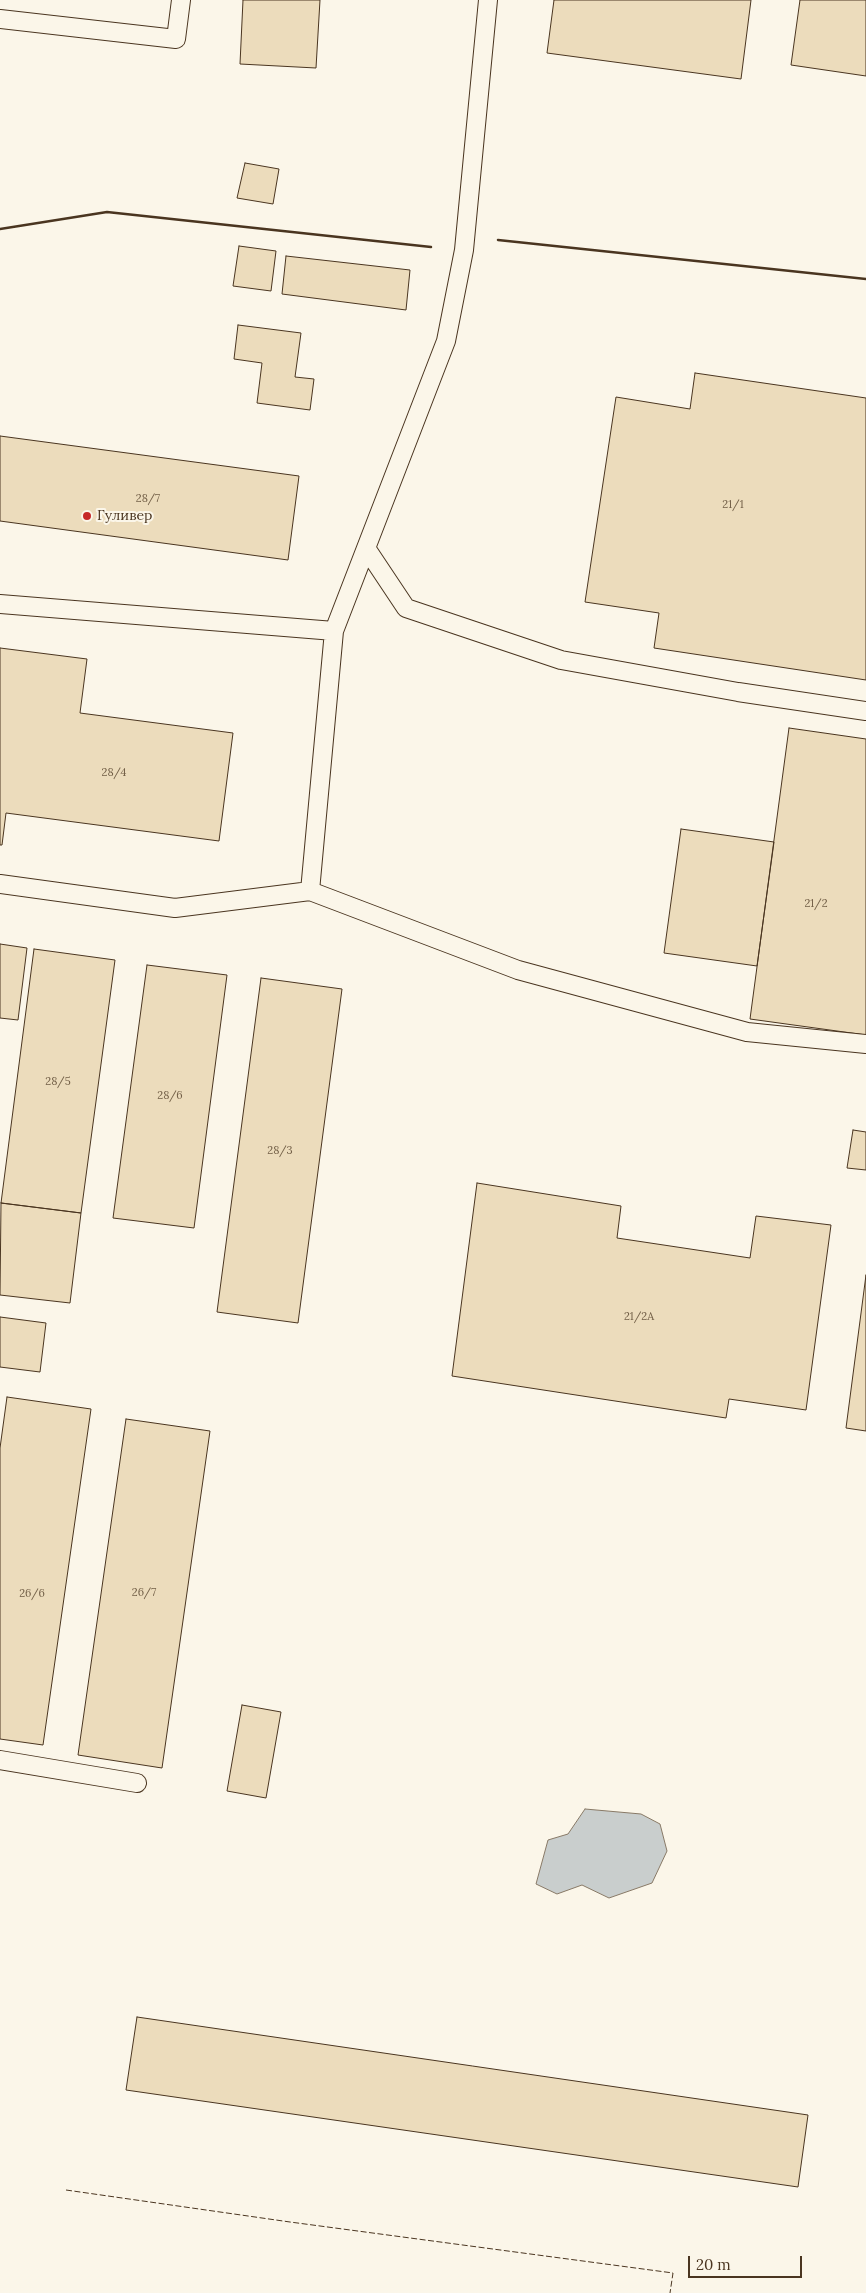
<!DOCTYPE html>
<html>
<head>
<meta charset="utf-8">
<style>
  body { margin:0 }
  #map { position:relative; width:866px; height:2293px; overflow:hidden; background:#fbf6e9; font-family:Lora,serif }
  canvas { display:block }
  .scale { position:absolute; left:688px; top:2256px; width:114px; height:22px; box-sizing:border-box; border:2px solid #4a3520; border-top:0; padding-left:6px; font-size:15px; line-height:18px; white-space:nowrap; color:#4a3520; -webkit-text-stroke:4px #fbf6e9; paint-order:stroke }
</style>
</head>
<body>
<div id="map">
<canvas width="866" height="2293"></canvas>
<div class="scale">20 m</div>
</div>
<script>
const g = document.querySelector('canvas').getContext('2d');
g.lineJoin = 'round';
function paint(path, color) { g.fillStyle = color; g.fill(path, 'evenodd'); }
const poly = rows => new Path2D(rows.map(r => 'M' + r).join(''));
function stroke(path, color, width, dash) { g.strokeStyle = color; g.lineWidth = width; g.lineCap = dash ? 'butt' : 'round'; g.setLineDash(dash || []); g.stroke(path); }
function write(font, color, halo, rows, align = 'center') {
  g.font = font + ' Lora,serif'; g.lineWidth = 4; g.setLineDash([]); g.textBaseline = 'middle'; g.strokeStyle = halo; g.fillStyle = color; for (const [text, x, y, turn = 0] of rows) {
    g.save(); g.translate(x, y); g.rotate((+turn || 0) * Math.PI / 180); g.textAlign = isNaN(turn) ? turn : align; if (halo) g.strokeText(text, 0, 0); g.fillText(text, 0, 0); g.restore();
  }
}
const water = poly([
  [585,1809,641,1814,660,1824,667,1851,652,1883,609,1898,582,1885,557,1894,536,1884,548,1840,568,1834,585,1809]
]);
const building = poly([
  [243,0,320,0,316,68,240,64,243,0],
  [554,0,751,0,741,79,547,53,554,0],
  [800,0,866,0,866,76,791,65,800,0],
  [245,163,279,169,273,204,237,198,245,163],
  [239,246,276,251,271,291,233,286,239,246],
  [286,256,410,270,406,310,282,294,286,256],
  [238,325,301,333,295,377,314,379,310,410,257,403,262,363,234,359,238,325],
  [695,373,866,398,866,680,654,648,659,613,585,602,616,397,690,409,695,373],
  [0,436,299,476,288,560,0,521,0,436],
  [0,648,87,659,80,713,233,733,219,841,6,813,2,845,0,845,0,648],
  [789,728,866,739,866,1035,750,1019,789,728],
  [681,829,774,842,757,966,664,953,681,829],
  [0,944,27,948,18,1020,0,1018,0,944],
  [34,949,115,960,81,1213,1,1203,34,949],
  [147,965,227,975,194,1228,113,1218,147,965],
  [261,978,342,989,298,1323,217,1312,261,978],
  [853,1130,866,1132,866,1170,847,1168,853,1130],
  [477,1183,621,1206,617,1238,750,1258,756,1216,831,1225,806,1410,729,1399,726,1418,452,1376,477,1183],
  [1,1203,81,1213,70,1303,0,1295,1,1203],
  [866,1275,866,1431,846,1428,866,1275],
  [0,1317,46,1323,40,1372,0,1367,0,1317],
  [7,1397,91,1409,43,1745,0,1739,0,1448,7,1397],
  [126,1419,210,1431,162,1768,78,1755,126,1419],
  [242,1705,281,1712,266,1798,227,1791,242,1705],
  [137,2017,808,2115,798,2187,126,2090,137,2017]
]);
const service = poly([
  [488,0,464,250,446,341,334,631,310,891,518,970,747,1032,866,1044],
  [0,19,176,39,181,0],
  [366,548,406,608,561,660,738,692,866,711],
  [0,604,334,631],
  [0,884,175,908,310,891],
  [0,1760,137,1783]
]);
const fence = poly([
  [66,2190,290,2222,673,2273,670,2293]
]);
const wall = poly([
  [0,229,107,212,431,247],
  [498,240,866,279]
]);
const markers = [
  [87,516,5,"#c62828"]
];
const numberNames = [
  ["28/7",148,499],
  ["21/1",733,505],
  ["28/4",114,773],
  ["21/2",816,904],
  ["28/5",58,1082],
  ["28/6",170,1096],
  ["28/3",280,1151],
  ["21/2А",639,1317],
  ["26/7",144,1593],
  ["26/6",32,1594]
];
const poiNames = [
  ["Гуливер",97,516]
];
paint(water, '#c9cecd');
stroke(water, '#887966', 1);
paint(building, '#ecdcbc');
stroke(building, '#4a3520', 1);
stroke(service, '#4a3520', 20);
stroke(service, '#fbf6e9', 18);
stroke(fence, '#4a3520', 1, [6, 2.5]);
stroke(wall, '#4a3520', 2.5);
for (const [x, y, r, color] of markers) { const dot = new Path2D(); dot.arc(x, y, r, 0, 2 * Math.PI); g.fillStyle = color; g.fill(dot); stroke(dot, '#fbf6e9', 2); }
write('11px', '#725f47', null, numberNames);
write('14px', '#4a3520', '#fbf6e9', poiNames, 'left');
</script>
</body>
</html>
